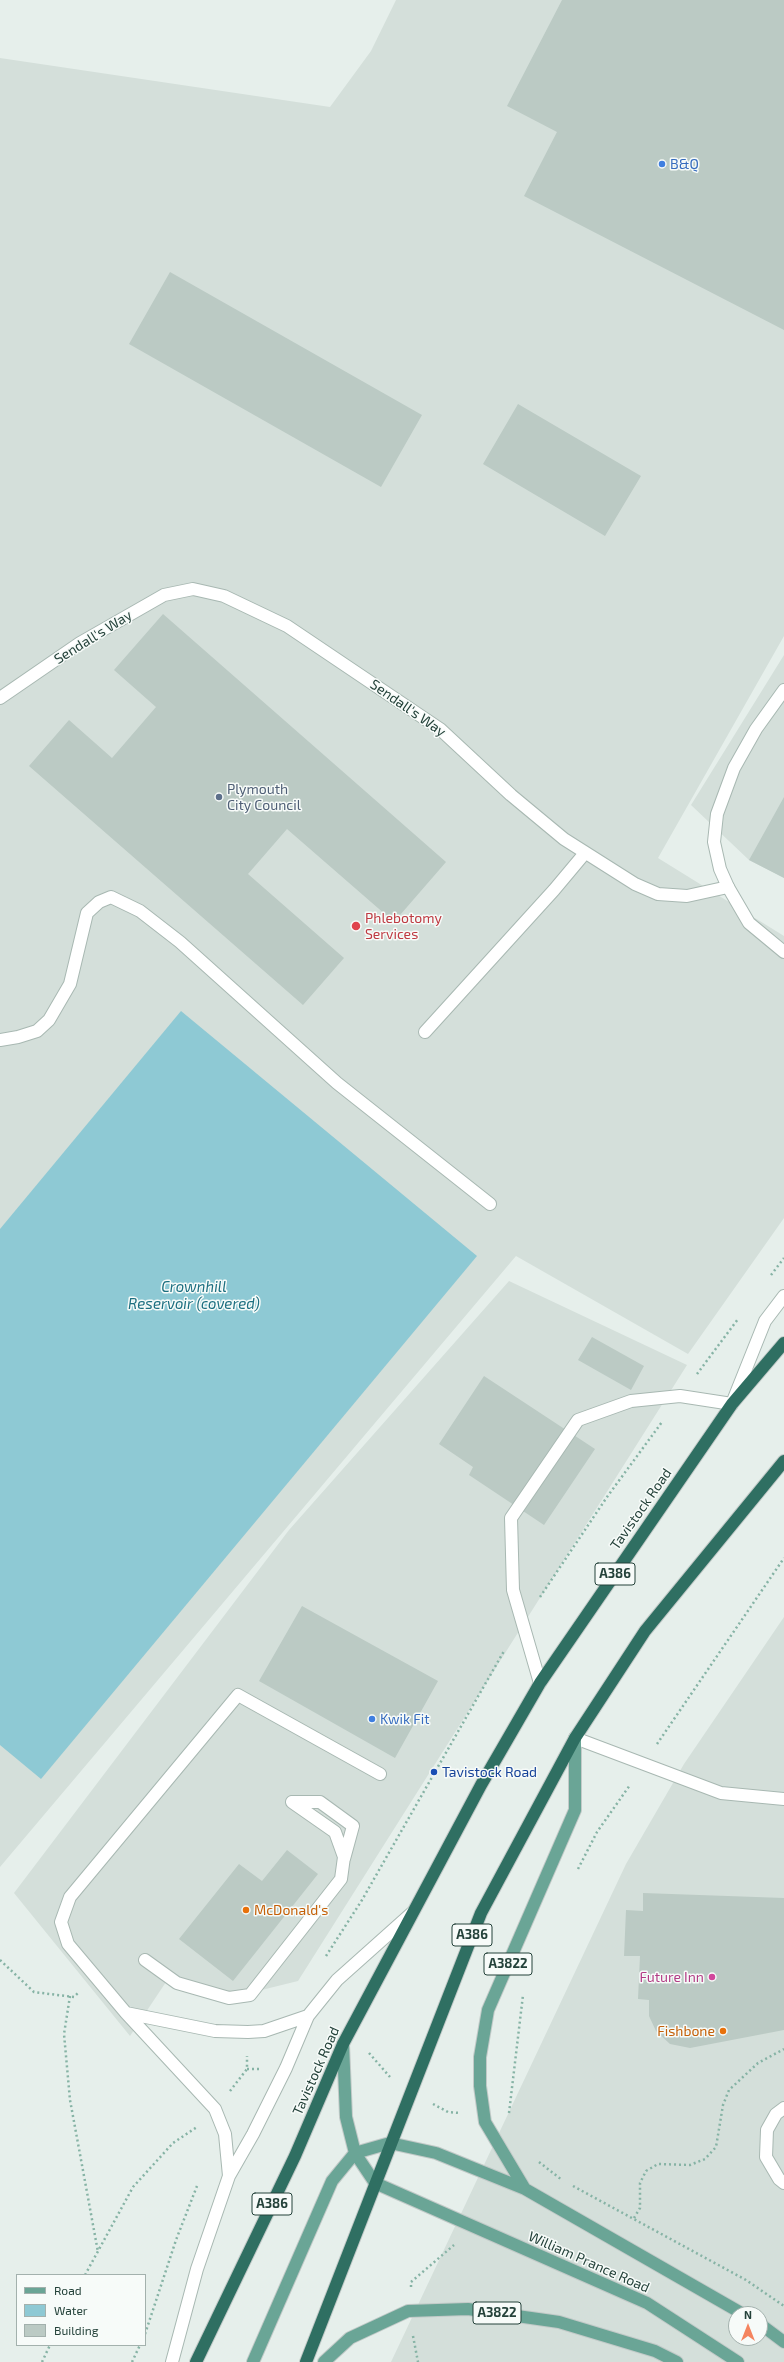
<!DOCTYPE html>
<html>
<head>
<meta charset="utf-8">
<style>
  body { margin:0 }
  #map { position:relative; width:784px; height:2362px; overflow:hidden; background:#e6efeb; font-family:"Exo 2",sans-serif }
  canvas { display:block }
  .legend { position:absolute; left:16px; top:2274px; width:130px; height:72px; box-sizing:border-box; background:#f7fbf9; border:1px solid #a3b1ad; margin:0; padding:5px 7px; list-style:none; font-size:12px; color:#24423a }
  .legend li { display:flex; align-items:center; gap:8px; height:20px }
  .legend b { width:20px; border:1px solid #a3b1ad }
  .north { position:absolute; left:728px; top:2306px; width:40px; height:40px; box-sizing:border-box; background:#f7fbf9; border:1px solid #a3b1ad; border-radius:50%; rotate:0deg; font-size:11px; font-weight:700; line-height:16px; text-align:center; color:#24423a }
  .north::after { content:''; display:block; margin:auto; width:14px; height:18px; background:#f4845f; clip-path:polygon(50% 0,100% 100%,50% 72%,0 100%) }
</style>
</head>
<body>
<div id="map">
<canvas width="784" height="2362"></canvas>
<ul class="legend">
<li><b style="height:5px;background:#6aa596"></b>Road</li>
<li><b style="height:11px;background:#8ec9d4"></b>Water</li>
<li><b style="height:11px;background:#bbcac4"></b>Building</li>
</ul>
<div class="north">N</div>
</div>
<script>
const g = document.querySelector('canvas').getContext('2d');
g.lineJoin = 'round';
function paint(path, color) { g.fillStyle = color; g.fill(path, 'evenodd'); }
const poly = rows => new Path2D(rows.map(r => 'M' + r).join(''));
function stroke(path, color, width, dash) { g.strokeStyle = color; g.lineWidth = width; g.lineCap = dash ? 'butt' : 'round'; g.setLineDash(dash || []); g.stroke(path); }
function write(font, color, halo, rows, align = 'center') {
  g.font = font + ' "Exo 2",sans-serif'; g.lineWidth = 3; g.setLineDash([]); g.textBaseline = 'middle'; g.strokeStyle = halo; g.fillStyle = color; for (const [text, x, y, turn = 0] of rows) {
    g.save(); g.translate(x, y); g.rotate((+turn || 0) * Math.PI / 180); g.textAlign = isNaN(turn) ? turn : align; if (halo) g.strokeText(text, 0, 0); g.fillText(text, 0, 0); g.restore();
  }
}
const built = poly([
  [396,0,784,0,784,636,658,858,784,936,784,1218,688,1354,516,1256,0,1867,0,58,330,107,371,51],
  [784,655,784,878,749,860,691,805],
  [509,1281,687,1365,298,1981,225,1999,166,1982,130,2036,14,1893,289,1530],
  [784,1617,784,2362,391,2362,626,1864,684,1764],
  [736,2314,760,2314,760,2338,736,2338]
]);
const water = poly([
  [181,1011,477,1256,41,1779,0,1745,0,1229]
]);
const building = poly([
  [562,0,784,0,784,330,524,196,557,132,507,106],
  [170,272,422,415,381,487,129,344],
  [518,404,641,476,605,536,483,464],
  [163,614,446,862,394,922,287,829,248,874,344,958,303,1005,29,766,69,720,112,758,156,707,114,670],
  [784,797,784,878,749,860],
  [592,1337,644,1366,631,1390,578,1360],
  [484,1376,595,1449,544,1525,469,1475,473,1467,439,1444],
  [302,1606,438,1681,395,1758,259,1681],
  [287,1850,318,1874,233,1981,179,1939,239,1864,262,1881],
  [643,1893,784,1898,784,2030,690,2048,670,2044,656,2031,649,2016,649,2000,638,1999,640,1956,624,1956,626,1910,643,1911]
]);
const path = poly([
  [771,1275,784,1258],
  [697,1374,738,1319],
  [540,1597,607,1497,662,1422],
  [657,1744,784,1558],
  [578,1869,597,1832,630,1785],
  [326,1956,362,1900,504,1651],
  [0,1960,34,1992,74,1997,78,1993],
  [70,1996,64,2034,70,2100,98,2252],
  [369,2053,390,2077],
  [247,2069,259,2069],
  [230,2091,247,2069,247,2056],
  [433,2104,448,2112,460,2113],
  [509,2113,523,1995],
  [539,2162,562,2180],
  [573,2186,746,2280,784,2306],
  [634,2218,640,2208,640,2183,646,2171,658,2164,690,2165,705,2159,716,2147,723,2105,729,2090,758,2063,784,2049],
  [85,2275,133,2187,173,2143,197,2127],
  [411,2287,411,2282,454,2245],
  [145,2334,176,2240,197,2186],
  [413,2336,418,2362],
  [42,2362,50,2345],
  [132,2362,140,2345]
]);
const lane = poly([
  [728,887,720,869,714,842,717,814,734,768,756,729,784,690],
  [425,1032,554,890,585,853],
  [0,1040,18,1037,37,1031,49,1020,70,984,87,913,99,902,111,897,140,911,180,942,337,1083,490,1204],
  [540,1683,513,1590,511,1518,578,1420,631,1401,680,1396,732,1404],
  [575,1738,721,1793,784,1799],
  [292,1802,320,1802,353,1826,344,1859],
  [145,1960,177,1983,229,1998,250,1995,341,1879,344,1857,335,1832,292,1802],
  [126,2013,215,2031,248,2032,264,2031,308,2016,337,1980,412,1913],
  [784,2108,776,2114,767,2130,766,2157,779,2179,784,2183],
  [229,2176,225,2134,215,2109,126,2013,68,1944,61,1922,70,1897,238,1695,380,1774],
  [172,2362,197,2269,229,2176,253,2134,286,2068,308,2016]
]);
const street = poly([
  [0,698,80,643,164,595,193,589,224,596,287,626,440,729,511,795,564,839,635,884,658,894,687,896,728,887,749,923,784,952],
  [733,1401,765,1321,784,1296]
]);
const primary = poly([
  [343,2044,346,2117,355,2153,375,2183,647,2303,738,2362],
  [525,2189,485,2122,480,2086,480,2057,488,2010,575,1810,575,1738],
  [760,2324,784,2342],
  [253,2362,332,2181,355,2153,390,2143,436,2153,525,2189,743,2314],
  [324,2362,350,2338,408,2311,468,2309,559,2322,655,2351,677,2362]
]);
const highway = poly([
  [196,2362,295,2156,343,2044,481,1785,540,1683,732,1404,784,1343],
  [306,2362,481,1913,575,1738,645,1631,784,1461]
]);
const markers = [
  [662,164,4,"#3f7fe0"],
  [219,797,4,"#5c6f8a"],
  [356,926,5,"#e0444e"],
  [372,1719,4,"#3f7fe0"],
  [434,1772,4,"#1a4fb4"],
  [246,1910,4,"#e8710a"],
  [712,1977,4,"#d1479c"],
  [723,2031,4,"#e8710a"]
];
const shields = [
  [615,1574,40],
  [472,1935,40],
  [508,1964,48],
  [272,2204,40],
  [497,2313,48]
];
const shieldNames = [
  ["A386",615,1574],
  ["A386",472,1935],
  ["A3822",508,1964],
  ["A386",272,2204],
  ["A3822",497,2313]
];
const shopNames = [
  ["B&Q",670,164],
  ["Kwik Fit",380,1719]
];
const streetNames = [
  ["Sendall's Way",93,637,-32],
  ["Sendall's Way",408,708,35],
  ["Tavistock Road",641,1509,-55],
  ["Tavistock Road",316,2071,-66],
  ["William Prance Road",589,2262,24]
];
const serviceNames = [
  ["Plymouth",227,789],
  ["City Council",227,805]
];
const healthNames = [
  ["Phlebotomy",365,918],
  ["Services",365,934]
];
const transitNames = [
  ["Tavistock Road",442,1772]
];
const foodNames = [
  ["McDonald's",254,1910],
  ["Fishbone",715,2031,"right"]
];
const hotelNames = [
  ["Future Inn",704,1977]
];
const waterNames = [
  ["Crownhill",194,1287],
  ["Reservoir (covered)",194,1304]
];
paint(built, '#d4dfda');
paint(water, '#8ec9d4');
paint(building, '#bbcac4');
stroke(lane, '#a8b8b2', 14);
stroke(street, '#a8b8b2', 14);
stroke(primary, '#c2cac8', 14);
stroke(highway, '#c2cac8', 14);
stroke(path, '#86b3a5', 2.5, [2, 3]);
stroke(lane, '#fff', 12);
stroke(street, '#fff', 12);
stroke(primary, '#6aa596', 12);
stroke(highway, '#2f6f62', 12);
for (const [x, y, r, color] of markers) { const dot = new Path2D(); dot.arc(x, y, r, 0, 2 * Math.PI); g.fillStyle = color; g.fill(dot); stroke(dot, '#f7fbf9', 1.5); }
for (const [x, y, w] of shields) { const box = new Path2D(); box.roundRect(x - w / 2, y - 11, w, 22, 3); g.fillStyle = '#f7fbf9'; g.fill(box); stroke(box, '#24423a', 1); }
write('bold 13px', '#24423a', null, shieldNames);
write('14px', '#366cbe', '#f7fbf9', shopNames, 'left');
write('14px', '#24423a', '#f7fbf9', streetNames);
write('14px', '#4e5e75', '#f7fbf9', serviceNames, 'left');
write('14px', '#be3a42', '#f7fbf9', healthNames, 'left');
write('14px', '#164399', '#f7fbf9', transitNames, 'left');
write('14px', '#c56008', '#f7fbf9', foodNames, 'left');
write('14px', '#b23c85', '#f7fbf9', hotelNames, 'right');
write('italic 15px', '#1c6f80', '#f7fbf9', waterNames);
</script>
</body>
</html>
